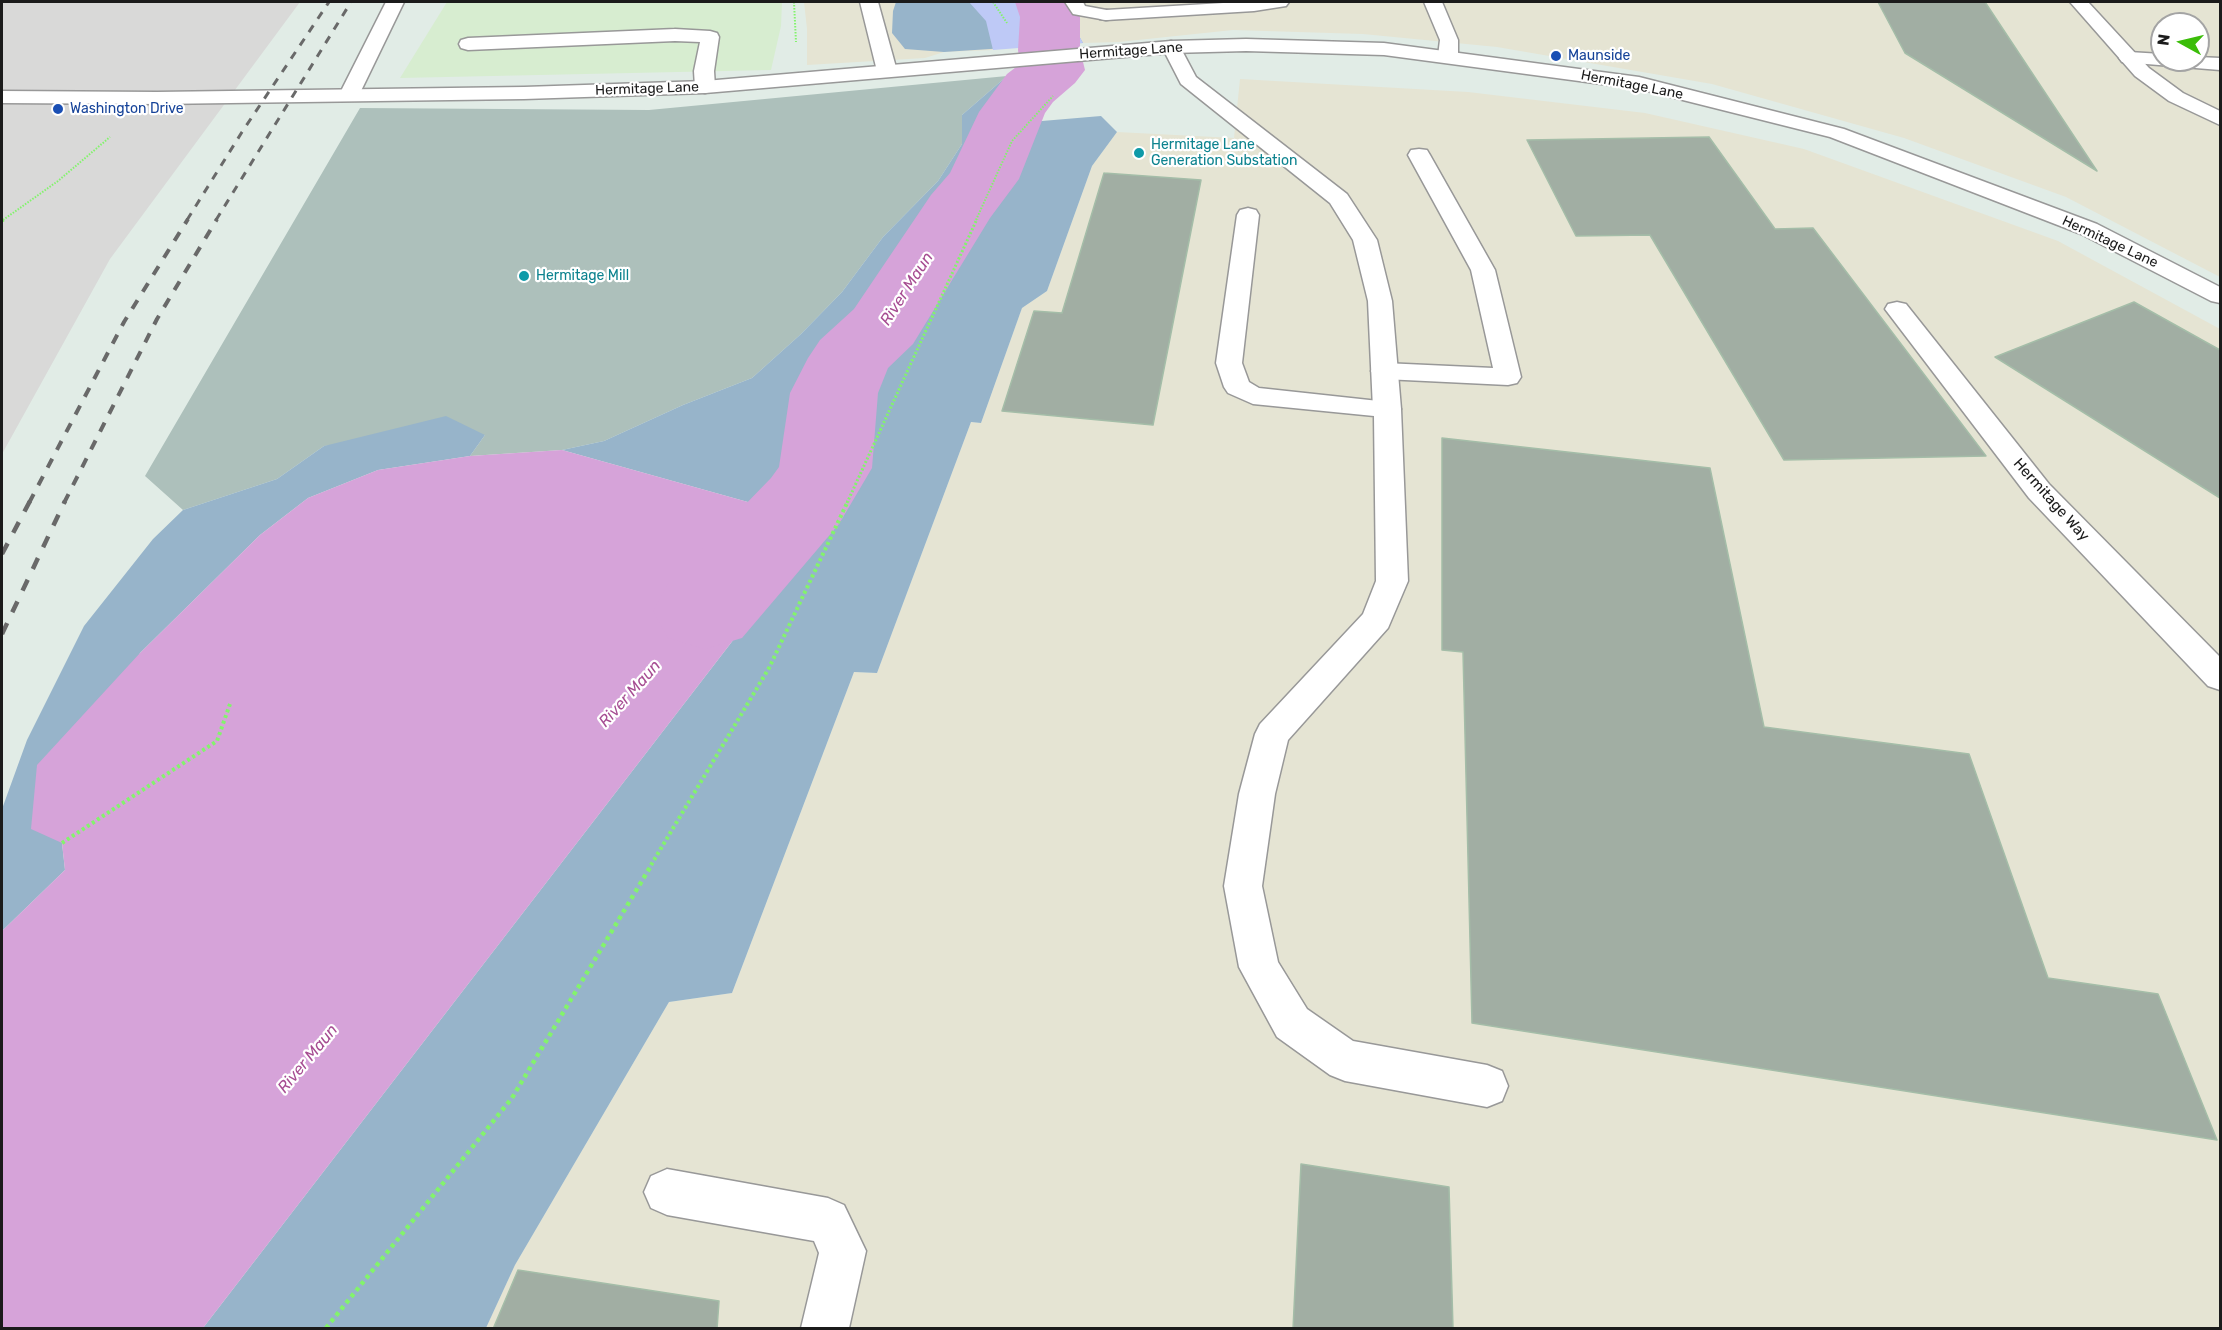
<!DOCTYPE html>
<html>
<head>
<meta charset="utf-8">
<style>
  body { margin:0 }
  #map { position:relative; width:2222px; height:1330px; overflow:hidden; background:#e1ece6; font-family:Rubik,sans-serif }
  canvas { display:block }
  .frame { position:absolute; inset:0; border:3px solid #1b1b1b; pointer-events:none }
  .north { position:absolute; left:2150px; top:12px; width:60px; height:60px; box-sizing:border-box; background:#fff; border:2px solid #a4a4a4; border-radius:50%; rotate:278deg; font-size:16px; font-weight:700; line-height:24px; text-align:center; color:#1b1b1b }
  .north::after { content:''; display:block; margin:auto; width:21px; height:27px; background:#3bbd09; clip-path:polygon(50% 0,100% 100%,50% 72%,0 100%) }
</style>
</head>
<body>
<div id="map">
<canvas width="2222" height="1330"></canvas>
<div class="frame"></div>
<div class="north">N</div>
</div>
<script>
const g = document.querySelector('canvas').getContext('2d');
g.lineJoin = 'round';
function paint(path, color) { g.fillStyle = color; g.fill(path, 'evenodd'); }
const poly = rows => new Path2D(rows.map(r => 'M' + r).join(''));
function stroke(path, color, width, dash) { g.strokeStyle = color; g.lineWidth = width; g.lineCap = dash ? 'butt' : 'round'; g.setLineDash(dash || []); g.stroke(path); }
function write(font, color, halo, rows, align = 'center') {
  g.font = font + ' Rubik,sans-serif'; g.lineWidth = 4.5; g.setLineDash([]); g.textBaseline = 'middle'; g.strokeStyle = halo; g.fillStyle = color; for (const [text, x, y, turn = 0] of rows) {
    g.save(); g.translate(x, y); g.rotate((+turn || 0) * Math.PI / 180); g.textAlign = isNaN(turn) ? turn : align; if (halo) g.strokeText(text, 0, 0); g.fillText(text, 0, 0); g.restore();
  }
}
const residential = poly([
  [2,2,300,2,110,259,2,454]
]);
const commercial = poly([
  [447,2,782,2,781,26,771,70,400,78]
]);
const industrial = poly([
  [804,2,969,2,993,50,944,52,925,58,807,65,807,29],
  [1061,2,2220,2,2220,277,2066,197,1904,138,1712,84,1497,47,1363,34,1233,30,1119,42,1083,43],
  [2162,24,2198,24,2198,60,2162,60],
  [1240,79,1468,92,1645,113,1804,149,2058,241,2220,329,2220,1328,486,1328,515,1265,669,1002,732,993,854,672,877,673,971,422,981,423,1022,308,1047,291,1092,166,1117,132,1234,138]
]);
const construction = poly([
  [1007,76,962,115,962,144,938,181,883,237,842,292,801,334,752,378,683,405,604,441,562,450,470,456,485,435,324,446,277,479,183,510,145,476,360,108,649,110]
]);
const forest = poly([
  [896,2,1060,2,1083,43,944,52,905,49,892,33,893,11],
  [1037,71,1049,91,1026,117,1042,121,1101,116,1117,132,1092,166,1047,291,1022,308,981,423,971,422,877,673,854,672,732,993,669,1002,515,1265,486,1328,203,1328,771,591,805,501,755,504,562,450,604,441,683,405,752,378,801,334,842,292,883,237,938,181,962,144,962,115,1007,76],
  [446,416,485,435,470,456,378,470,308,498,260,535,140,653,62,843,65,870,2,931,2,809,27,740,84,626,153,539,183,510,277,479,324,446]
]);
const park = poly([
  [969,2,1060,2,1083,43,993,50,986,21]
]);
const water = poly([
  [562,450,755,504,805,501,771,591,203,1328,2,1328,2,931,65,870,62,843,31,829,37,765,140,653,260,535,308,498,378,470,470,456]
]);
const river = poly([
  [1015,2,1073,2,1080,17,1080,50,1085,70,1075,83,1053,102,1045,113,1019,179,990,218,913,344,888,368,878,393,872,468,839,524,742,638,705,649,668,638,653,611,668,584,771,478,779,467,790,393,808,358,820,340,854,309,931,195,950,173,979,112,1007,74,1020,64,1018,50,1020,17,1015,2]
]);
const building = poly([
  [1878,2,1985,2,2097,171,1905,53,1878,2],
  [1709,137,1775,229,1813,228,1986,456,1784,460,1650,235,1576,236,1527,140,1709,137],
  [1104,173,1201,180,1153,425,1002,411,1034,311,1062,313,1104,173],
  [2134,302,2220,350,2220,498,1995,357,2134,302],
  [1442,438,1710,468,1764,727,1969,754,2048,978,2158,994,2217,1140,1472,1023,1463,652,1442,650,1442,438],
  [1301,1164,1449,1187,1453,1329,1293,1329,1301,1164],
  [518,1270,719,1301,717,1329,493,1329,518,1270]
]);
const pathFar3 = poly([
  [794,2,796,42],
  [993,2,1007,23],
  [3,220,58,181,110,137],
  [976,220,1012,141,1053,96]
]);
const pathFar2 = poly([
  [2,221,5,219],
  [847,503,977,219]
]);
const pathFar1 = poly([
  [62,843,217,741,230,704],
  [651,865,769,668,848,501]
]);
const path = poly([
  [326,1328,512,1098,652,864]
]);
const service = poly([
  [386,2,404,2,359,95,356,99,342,99,339,95,386,2],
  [860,2,878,2,897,71,894,75,880,75,877,71,860,2],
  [1065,2,1083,2,1085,6,1112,11,1115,15,1112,19,1106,20,1073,14,1065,2],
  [675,29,710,31,717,33,719,37,714,71,715,87,712,91,705,93,698,91,695,87,694,71,700,42,675,41,468,50,461,48,459,44,461,40,468,38,675,29],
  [2129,52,2162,54,2162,60,2198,60,2198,57,2220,58,2220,70,2122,62,2119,58,2122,54,2129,52],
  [1419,149,1427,150,1430,155,1495,270,1521,377,1517,383,1508,385,1384,379,1375,377,1371,371,1375,365,1384,363,1493,368,1471,270,1408,155,1411,150,1419,149],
  [1248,208,1256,210,1259,215,1242,363,1249,382,1259,388,1397,403,1401,409,1408,581,1388,628,1288,740,1275,794,1262,886,1278,962,1307,1009,1353,1041,1487,1065,1502,1071,1508,1086,1502,1101,1487,1107,1345,1081,1330,1075,1277,1037,1239,967,1224,886,1239,794,1255,734,1260,724,1363,614,1376,581,1374,416,1253,404,1228,393,1224,387,1216,363,1237,215,1240,210,1248,208],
  [667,1169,828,1198,844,1205,866,1251,849,1328,801,1328,819,1253,814,1241,667,1215,651,1208,644,1192,651,1176,667,1169]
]);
const minor = poly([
  [1240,2,1289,2,1286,6,1254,11,1106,20,1100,19,1097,15,1100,11,1106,10,1240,2],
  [1424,2,1442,2,1458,40,1458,56,1455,60,1448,62,1441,60,1438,56,1440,40,1424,2],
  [2070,2,2088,2,2149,68,2183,93,2220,111,2220,125,2169,101,2135,76,2070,2],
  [1171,41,1178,43,1196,77,1347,194,1377,240,1392,301,1401,409,1397,415,1387,418,1377,415,1373,409,1368,301,1353,240,1330,203,1181,84,1162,47,1164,43,1171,41],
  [1897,302,1906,304,2049,484,2220,657,2220,690,2208,686,2029,498,1885,309,1888,304,1897,302]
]);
const tertiary = poly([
  [1246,39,1384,43,1639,77,1844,129,2097,224,2220,287,2220,303,2211,301,2081,234,1830,137,1639,89,1384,55,1246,51,1171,53,705,93,524,99,157,104,2,103,2,91,157,92,524,87,705,81,1171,41,1246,39]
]);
const railFar2 = poly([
  [187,220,242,132,329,2],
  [216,220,351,2]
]);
const railFar1 = poly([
  [29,503,124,322,188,219],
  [64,503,157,319,217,219]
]);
const rail = poly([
  [2,554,30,501],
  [2,634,65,501]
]);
const markers = [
  [1556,56,6,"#1a4fb4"],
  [58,109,6,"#1a4fb4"],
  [1139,153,6,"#0f9aa8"],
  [524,276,6,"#0f9aa8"]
];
const farStreetnames = [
  ["Hermitage Lane",1131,51,-4],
  ["Hermitage Lane",1632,85,11],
  ["Hermitage Lane",647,89,-2],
  ["Hermitage Lane",2110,242,25]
];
const farTransitnames = [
  ["Maunside",1568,56],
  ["Washington Drive",70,109]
];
const farCulturenames = [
  ["Hermitage Lane",1151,145],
  ["Generation Substation",1151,161],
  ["Hermitage Mill",536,276]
];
const streetNames = [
  ["Hermitage Way",2051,500,48]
];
const waterNames = [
  ["River Maun",907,289,-57],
  ["River Maun",630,694,-48],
  ["River Maun",308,1059,-50]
];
paint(residential, '#d9d9d8');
paint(commercial, '#d7edd0');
paint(industrial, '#e5e4d3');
paint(construction, '#adc0bb');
paint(forest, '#97b4ca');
paint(park, '#bec9f6');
paint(water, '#d6a3d9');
paint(river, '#d6a3d9');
paint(building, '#a1aea3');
stroke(building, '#a4bda8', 1.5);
stroke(service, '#989898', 3);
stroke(minor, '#989898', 3);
stroke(tertiary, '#989898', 3);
stroke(pathFar3, '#83f36c', 2, [1.5, 1.5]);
stroke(pathFar2, '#83f36c', 3, [2, 2]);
stroke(pathFar1, '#83f36c', 4, [3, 3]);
stroke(path, '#83f36c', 4.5, [4, 4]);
paint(service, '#fff');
paint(minor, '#fff');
paint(tertiary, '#fff');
stroke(railFar2, '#696969', 3, [8, 8]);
stroke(railFar1, '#696969', 4, [10, 10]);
stroke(rail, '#696969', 4.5, [12, 12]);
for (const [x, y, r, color] of markers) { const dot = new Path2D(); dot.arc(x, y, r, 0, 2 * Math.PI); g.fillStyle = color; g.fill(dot); stroke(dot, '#fff', 2); }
write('14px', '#1b1b1b', '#fff', farStreetnames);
write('14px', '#164399', '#fff', farTransitnames, 'left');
write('14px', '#0d838f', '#fff', farCulturenames, 'left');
write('15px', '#1b1b1b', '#fff', streetNames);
write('italic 16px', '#a64d92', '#fff', waterNames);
</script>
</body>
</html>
